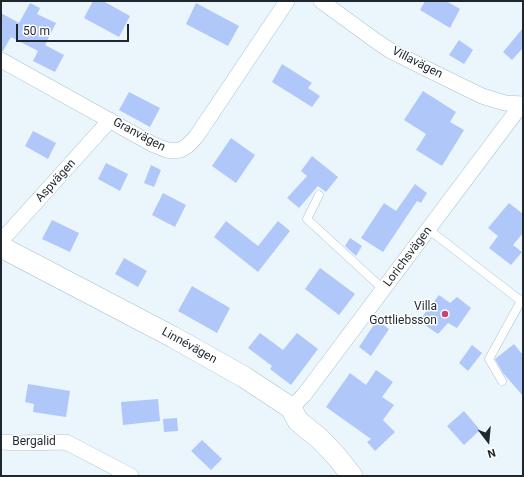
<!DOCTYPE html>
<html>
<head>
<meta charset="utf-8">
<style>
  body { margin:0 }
  #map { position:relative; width:524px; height:477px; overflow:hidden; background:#ebf5fc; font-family:Roboto,sans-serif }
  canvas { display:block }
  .frame { position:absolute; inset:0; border:2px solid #1e272d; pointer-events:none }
  .north { position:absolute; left:468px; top:421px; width:40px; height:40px; -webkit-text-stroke:3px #fff; paint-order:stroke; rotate:164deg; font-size:11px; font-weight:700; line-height:16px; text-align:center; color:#1e272d }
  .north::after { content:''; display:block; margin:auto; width:14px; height:18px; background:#1e272d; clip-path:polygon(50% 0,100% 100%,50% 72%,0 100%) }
  .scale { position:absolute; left:16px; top:24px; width:113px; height:18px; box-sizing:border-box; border:2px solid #1e272d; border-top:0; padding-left:5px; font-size:12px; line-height:14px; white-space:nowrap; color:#1e272d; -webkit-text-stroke:3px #fff; paint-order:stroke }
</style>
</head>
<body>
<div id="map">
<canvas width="524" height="477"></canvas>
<div class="frame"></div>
<div class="north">N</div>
<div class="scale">50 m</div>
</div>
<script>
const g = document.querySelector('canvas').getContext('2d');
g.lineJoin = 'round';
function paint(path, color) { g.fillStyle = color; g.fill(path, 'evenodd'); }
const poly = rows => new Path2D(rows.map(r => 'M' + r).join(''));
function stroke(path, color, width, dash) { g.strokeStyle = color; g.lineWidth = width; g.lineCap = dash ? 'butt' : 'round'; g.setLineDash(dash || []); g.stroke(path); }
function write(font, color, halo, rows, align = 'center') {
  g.font = font + ' Roboto,sans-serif'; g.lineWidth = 3; g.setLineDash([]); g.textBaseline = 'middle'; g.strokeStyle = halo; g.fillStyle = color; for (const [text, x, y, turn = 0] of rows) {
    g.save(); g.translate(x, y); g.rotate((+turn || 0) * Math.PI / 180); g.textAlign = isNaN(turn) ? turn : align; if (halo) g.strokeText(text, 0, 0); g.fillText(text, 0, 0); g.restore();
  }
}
const building = poly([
  [93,1,103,1,130,16,119,37,84,18],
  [425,1,446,1,460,9,450,28,420,10],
  [30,3,40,8,37,14,56,23,45,45,64,55,55,72,33,61,38,51,11,37,3,51,1,51,1,13,19,23],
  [196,3,239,26,228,46,186,24],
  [523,28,523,48,512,60,503,52],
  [459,40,473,50,464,64,449,55],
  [282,64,312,83,308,88,320,96,312,107,272,82],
  [423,91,456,112,450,122,464,130,442,166,416,150,426,134,404,120],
  [129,92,160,108,150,127,119,110],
  [33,131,56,143,48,159,25,146],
  [231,138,255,155,236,183,212,166],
  [312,156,338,177,326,192,318,186,299,208,287,198,307,176,301,171],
  [106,163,128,174,120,191,98,179],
  [151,165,161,170,154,187,144,183],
  [415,184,427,193,421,203,417,201,383,252,361,238,384,203,396,211],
  [163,193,186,205,175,227,152,215],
  [509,203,523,214,523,233,513,245,522,252,511,265,489,248,498,236,488,228],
  [52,220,79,233,70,252,42,239],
  [226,221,258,246,278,221,290,231,258,272,214,237],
  [350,238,362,246,356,256,345,246],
  [124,258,147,271,138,287,115,274],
  [320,268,355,294,339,315,305,289],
  [192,286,230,308,217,333,178,311],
  [439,295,450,303,457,297,471,308,457,328,448,323,438,334,419,321],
  [377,320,389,329,371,356,359,347],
  [260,333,283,350,297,333,318,349,291,385,270,369,272,366,248,348],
  [514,344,523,355,523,396,503,373,495,359],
  [472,345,482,353,468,371,459,363],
  [376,370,393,382,382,397,394,405,383,420,395,432,375,451,367,442,371,439,326,407,350,373,366,385],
  [28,384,70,391,66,417,33,412,34,404,25,402],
  [158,399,160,421,123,425,121,402],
  [464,411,480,430,464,445,447,426],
  [177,418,178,431,164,432,163,419],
  [202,440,222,459,211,470,191,451]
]);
const lane = poly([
  [319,195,307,219,383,289],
  [428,229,521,301,523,299],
  [502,381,489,359,521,301]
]);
const street = poly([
  [321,1,376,41,391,51,435,73,482,96,495,100,505,103,523,104],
  [1,60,152,144,167,150,173,151,180,150,187,146,196,137,287,1],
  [1,241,110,120],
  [291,408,304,395,522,104],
  [1,442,17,443,66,442,131,476]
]);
const secondary = poly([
  [1,247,173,337,244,377,273,396,291,408,298,421,320,439,337,457,352,476]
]);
const markers = [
  [445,314,4,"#cd4172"]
];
const streetNames = [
  ["Villavägen",417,63,27],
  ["Granvägen",139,135,28],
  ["Aspvägen",56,181,-48],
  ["Lorichsvägen",408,257,-53],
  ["Linnévägen",189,346,29],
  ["Bergalid",34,442]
];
const poiNames = [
  ["Villa",437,307],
  ["Gottliebsson",437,321]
];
paint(building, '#afc8f9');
stroke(lane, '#aac1d2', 9);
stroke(street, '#aac1d2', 16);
stroke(secondary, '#aac1d2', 22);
stroke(lane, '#fff', 8);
stroke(street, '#fff', 15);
stroke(secondary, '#fff', 21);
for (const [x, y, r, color] of markers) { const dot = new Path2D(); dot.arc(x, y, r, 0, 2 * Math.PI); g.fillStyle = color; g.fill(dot); stroke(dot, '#fff', 1.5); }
write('12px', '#1e272d', '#fff', streetNames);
write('12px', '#1e272d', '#fff', poiNames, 'right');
</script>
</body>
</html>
